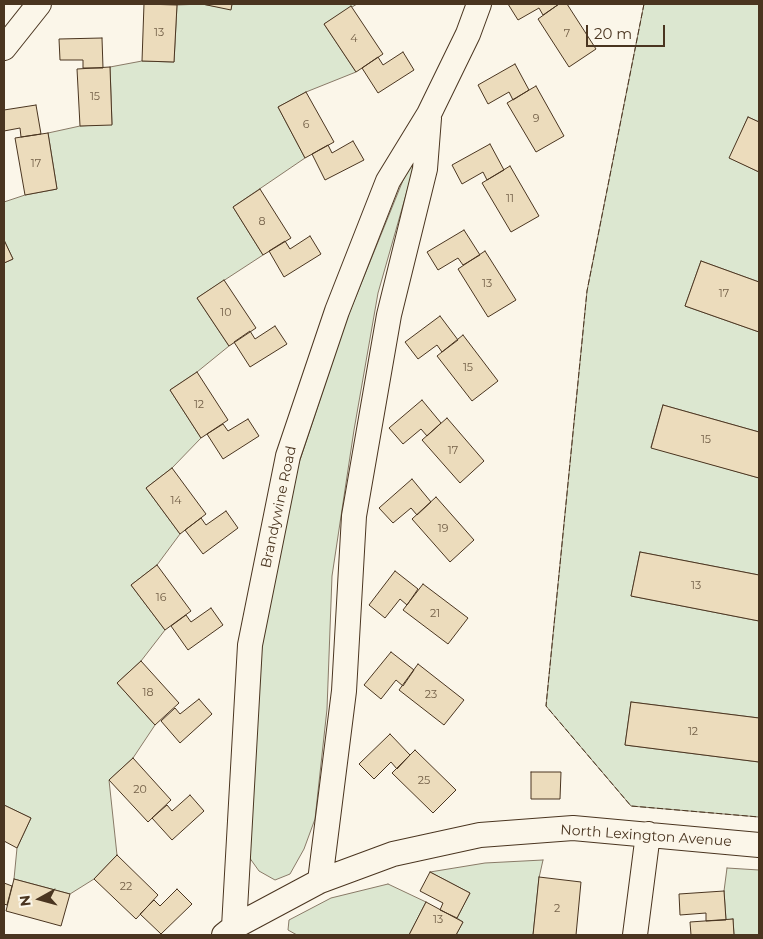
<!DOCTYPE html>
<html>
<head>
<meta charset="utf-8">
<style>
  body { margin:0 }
  #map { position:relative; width:763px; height:939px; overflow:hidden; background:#fbf6e9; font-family:Montserrat,sans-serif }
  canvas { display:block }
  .frame { position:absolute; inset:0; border:5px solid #4a3520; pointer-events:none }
  .north { position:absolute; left:15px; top:874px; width:50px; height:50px; -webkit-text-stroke:4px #fbf6e9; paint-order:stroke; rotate:263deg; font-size:14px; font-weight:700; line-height:20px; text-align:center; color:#4a3520 }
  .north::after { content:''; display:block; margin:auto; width:18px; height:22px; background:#4a3520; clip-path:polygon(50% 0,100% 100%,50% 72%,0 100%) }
  .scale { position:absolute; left:586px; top:25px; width:79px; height:22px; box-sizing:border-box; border:2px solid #4a3520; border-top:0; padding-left:6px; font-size:15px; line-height:18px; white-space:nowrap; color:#4a3520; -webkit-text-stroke:4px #fbf6e9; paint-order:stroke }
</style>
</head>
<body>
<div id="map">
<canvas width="763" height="939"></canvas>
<div class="frame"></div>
<div class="north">N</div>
<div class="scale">20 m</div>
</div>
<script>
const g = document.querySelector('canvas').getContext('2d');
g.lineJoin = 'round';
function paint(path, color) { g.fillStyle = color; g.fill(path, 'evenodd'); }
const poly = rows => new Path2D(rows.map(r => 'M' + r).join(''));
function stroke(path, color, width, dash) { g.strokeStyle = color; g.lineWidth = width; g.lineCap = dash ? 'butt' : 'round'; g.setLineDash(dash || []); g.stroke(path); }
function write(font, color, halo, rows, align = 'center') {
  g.font = font + ' Montserrat,sans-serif'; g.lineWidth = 4; g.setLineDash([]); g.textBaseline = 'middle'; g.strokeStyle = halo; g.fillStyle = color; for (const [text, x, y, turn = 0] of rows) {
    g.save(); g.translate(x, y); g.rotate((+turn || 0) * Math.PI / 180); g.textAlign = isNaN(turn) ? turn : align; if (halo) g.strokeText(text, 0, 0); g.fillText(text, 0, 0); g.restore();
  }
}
const green = poly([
  [202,4,231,9,232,4,357,4,324,24,356,72,306,92,278,107,305,158,233,207,263,255,197,298,229,346,197,372,170,390,201,438,172,468,146,488,180,534,157,565,131,585,165,630,141,661,117,683,155,725,133,758,109,780,117,855,94,879,70,894,14,879,17,848,31,818,4,805,4,263,13,259,4,240,4,202,25,195,57,189,48,133,80,126,112,124,110,67,142,61,174,62,177,5,202,4],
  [644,4,759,4,759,122,748,117,730,158,759,172,759,282,701,261,685,306,759,332,759,432,663,405,651,447,759,478,759,575,640,552,631,596,759,621,759,718,631,702,625,745,759,762,759,817,631,806,546,706,587,291,644,4],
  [410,163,415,163,378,293,354,430,332,576,327,709,315,819,304,849,290,874,275,880,259,871,249,857,262,642,298,466,346,321,410,163],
  [543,860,539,878,533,935,456,935,463,922,457,918,470,893,430,872,485,863,543,860],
  [727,868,759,870,759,935,734,935,733,919,726,920,724,891,727,868],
  [388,884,426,902,409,935,297,935,288,930,289,920,331,898,388,884]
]);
const building = poly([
  [144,4,177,5,174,62,142,61,144,4],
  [202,4,232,4,231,10,202,4],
  [508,4,559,4,543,15,539,8,518,20,508,4],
  [559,4,567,4,596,49,569,67,538,19,559,4],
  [351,6,383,54,356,72,324,24,351,6],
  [102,38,103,68,83,68,83,60,60,60,59,39,102,38],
  [403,52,414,70,378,93,362,68,378,57,383,65,403,52],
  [515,64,529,90,513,100,509,92,488,104,478,85,515,64],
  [110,67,112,125,80,126,77,69,110,67],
  [536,86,564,136,536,152,507,103,536,86],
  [306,92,334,142,305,158,278,107,306,92],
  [36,105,41,134,21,137,20,128,4,131,4,110,36,105],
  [748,117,759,122,759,172,729,158,748,117],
  [48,133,57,189,25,195,15,138,48,133],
  [353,141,364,160,325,180,312,154,328,145,332,153,353,141],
  [490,144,504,170,487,180,483,172,462,184,452,165,490,144],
  [510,166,539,216,511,232,482,183,510,166],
  [260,189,291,238,263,255,233,207,260,189],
  [464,230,480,255,463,265,458,258,438,270,427,252,464,230],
  [310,236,321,254,284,277,269,251,285,241,290,249,310,236],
  [4,240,13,259,4,263,4,240],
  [485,251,516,300,488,317,458,269,485,251],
  [701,261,759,282,759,332,685,306,701,261],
  [224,280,256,328,229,346,197,298,224,280],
  [440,316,458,340,442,352,437,345,418,359,405,342,440,316],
  [275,326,287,344,250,367,234,342,250,331,255,339,275,326],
  [463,335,498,381,472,401,437,356,463,335],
  [197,372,228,420,201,438,170,390,197,372],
  [422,400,441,423,427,436,421,429,403,444,389,428,422,400],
  [663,405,759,432,759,478,651,448,663,405],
  [447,418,484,461,460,483,422,440,447,418],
  [248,419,259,436,223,459,207,434,223,424,228,431,248,419],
  [172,468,206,514,180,534,146,488,172,468],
  [412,479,431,502,417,515,411,508,393,523,379,508,412,479],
  [436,497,474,540,450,562,412,519,436,497],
  [226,511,238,528,203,554,185,530,201,518,206,525,226,511],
  [640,552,759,575,759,621,631,596,640,552],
  [157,565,191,611,165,630,131,585,157,565],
  [395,571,418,589,407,605,400,599,385,618,369,605,395,571],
  [423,584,468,618,448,644,403,610,423,584],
  [211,608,223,625,188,650,171,626,186,615,191,622,211,608],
  [391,652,414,670,403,686,396,680,381,699,364,685,391,652],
  [141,661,179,703,155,725,117,683,141,661],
  [418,664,464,700,444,725,399,690,418,664],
  [199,699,212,714,180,743,161,721,175,708,180,714,199,699],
  [631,702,759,718,759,762,625,745,631,702],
  [390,734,410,755,397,769,391,762,374,779,359,764,390,734],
  [415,750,456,790,433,813,392,773,415,750],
  [133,758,171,800,148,822,109,780,133,758],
  [531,772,561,772,560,799,531,799,531,772],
  [190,795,204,811,172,840,152,818,167,805,172,811,190,795],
  [4,805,31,818,17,848,4,841,4,805],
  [117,855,158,895,136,919,94,879,117,855],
  [430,872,470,893,457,918,440,910,443,903,420,891,430,872],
  [539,877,581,882,576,935,533,935,539,877],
  [14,879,70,894,61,926,6,911,14,879],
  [4,883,12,886,7,905,4,904,4,883],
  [177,889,192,904,161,934,140,914,154,900,160,906,177,889],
  [724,891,726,920,706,921,706,913,680,915,679,894,724,891],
  [426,902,463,922,456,935,409,935,426,902],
  [733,919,734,935,691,935,690,922,733,919]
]);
const minor = poly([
  [4,48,39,4],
  [320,881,344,691,354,516,389,315,425,169,429,118],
  [234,927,250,645,288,456,337,311,388,181,429,114,468,34,479,4],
  [224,935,234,927,320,881,393,854,480,835,573,828,759,845],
  [635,935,648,834]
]);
const fence = poly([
  [644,4,587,291,546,706,631,806,759,817]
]);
const numberNames = [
  ["13",159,33],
  ["7",567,34],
  ["4",354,39],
  ["15",95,97],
  ["9",536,119],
  ["6",306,125],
  ["17",36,164],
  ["11",510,199],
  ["8",262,222],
  ["13",487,284],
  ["17",724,294],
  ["10",226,313],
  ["15",468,368],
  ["12",199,405],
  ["15",706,440],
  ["17",453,451],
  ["14",176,501],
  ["19",443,529],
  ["13",696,586],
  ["16",161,598],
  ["21",435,614],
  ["18",148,693],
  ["23",431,695],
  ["12",693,732],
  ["25",424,781],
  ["20",140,790],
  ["22",126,887],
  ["2",557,909],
  ["13",438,920]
];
const streetNames = [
  ["Brandywine Road",279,507,-78],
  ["North Lexington Avenue",646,836,4]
];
paint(green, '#dce7d0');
stroke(green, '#887966', 1);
paint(building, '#ecdcbc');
stroke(building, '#4a3520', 1);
stroke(minor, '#4a3520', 26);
stroke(minor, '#fbf6e9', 24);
stroke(fence, '#4a3520', 1, [6, 2.5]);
write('11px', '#725f47', null, numberNames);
write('14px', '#4a3520', '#fbf6e9', streetNames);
</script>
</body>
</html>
